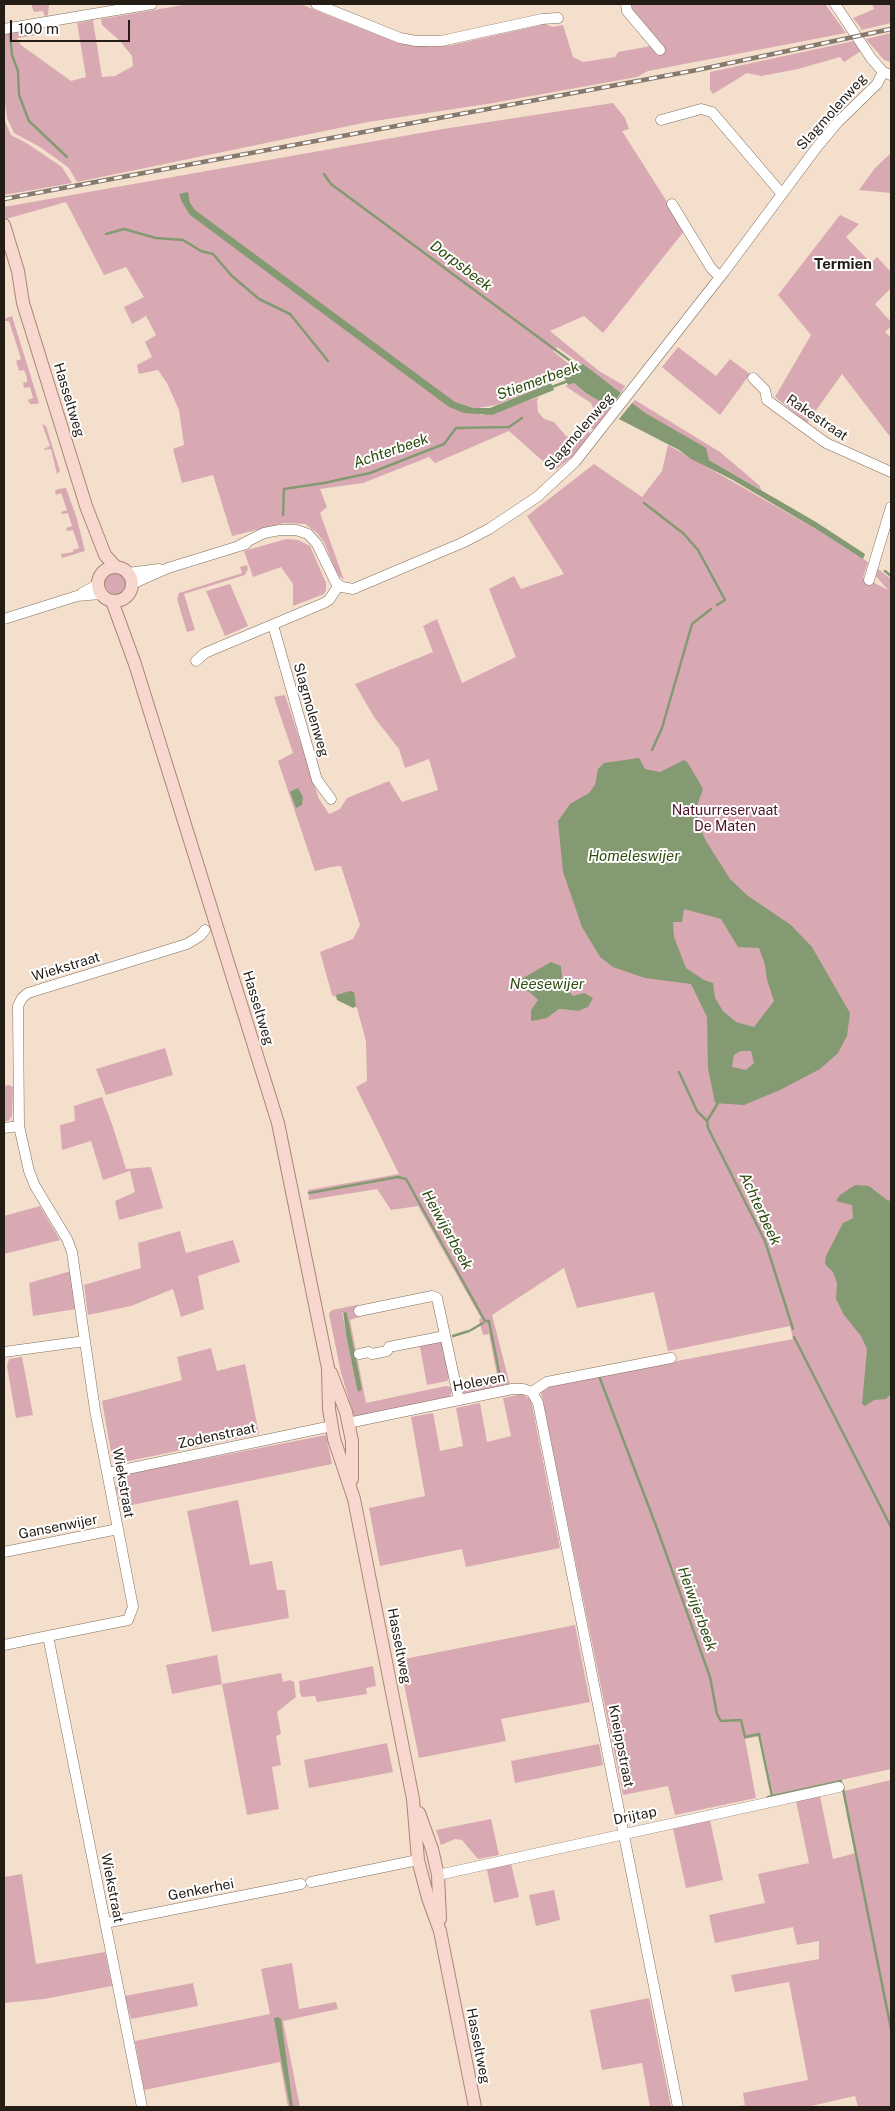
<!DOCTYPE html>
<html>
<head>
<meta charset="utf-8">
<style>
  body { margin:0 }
  #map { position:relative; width:895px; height:2111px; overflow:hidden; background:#f3dfcb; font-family:"Public Sans",sans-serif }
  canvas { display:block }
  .frame { position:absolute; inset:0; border:5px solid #241d15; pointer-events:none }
  .scale { position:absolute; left:10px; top:20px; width:120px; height:22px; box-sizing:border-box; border:2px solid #241d15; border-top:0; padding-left:6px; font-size:15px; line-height:18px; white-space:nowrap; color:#241d15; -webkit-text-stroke:4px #fff; paint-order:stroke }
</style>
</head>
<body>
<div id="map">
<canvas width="895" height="2111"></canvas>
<div class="frame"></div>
<div class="scale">100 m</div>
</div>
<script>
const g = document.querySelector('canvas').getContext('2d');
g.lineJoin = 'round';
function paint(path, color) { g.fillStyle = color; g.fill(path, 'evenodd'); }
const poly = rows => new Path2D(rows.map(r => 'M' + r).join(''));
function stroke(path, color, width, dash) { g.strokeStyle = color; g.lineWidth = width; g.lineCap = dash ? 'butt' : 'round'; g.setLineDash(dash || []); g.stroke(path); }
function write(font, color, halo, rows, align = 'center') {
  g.font = font + ' "Public Sans",sans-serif'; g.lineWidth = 4; g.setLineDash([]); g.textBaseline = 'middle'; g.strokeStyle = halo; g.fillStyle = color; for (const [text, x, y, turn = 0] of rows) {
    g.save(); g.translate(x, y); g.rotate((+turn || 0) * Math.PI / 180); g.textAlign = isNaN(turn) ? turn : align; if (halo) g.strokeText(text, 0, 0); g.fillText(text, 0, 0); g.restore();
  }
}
const green = poly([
  [31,4,49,4,48,15,45,17,43,11,34,12],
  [189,4,300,4,393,41,431,47,452,45,541,25,541,23,553,27,563,25,573,57,583,62,615,57,618,52,651,46,633,14,631,4,825,4,846,33,648,71,637,77,487,104,368,122,77,182,69,168,40,147,14,133,7,118,4,94,4,33,37,29,37,35,17,38,21,45,71,81,86,77,77,23,93,20,102,77,115,76,133,66,132,56,120,41,102,25,101,19],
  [872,4,891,4,891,23,861,30,861,28,853,18,874,9],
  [891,33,891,62,884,60,866,39],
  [854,41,861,51,844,62,840,57,798,69,761,76,747,73,713,94,710,90,710,72],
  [613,103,625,118,629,129,622,131,685,230,603,333,584,316,550,331,599,371,625,386,621,393,557,347,553,351,575,369,575,373,496,405,478,408,480,415,499,411,539,397,537,401,538,412,544,419,554,422,566,436,577,440,583,438,588,431,591,434,576,454,554,471,509,431,435,463,429,457,363,483,320,489,327,507,320,513,344,580,337,574,324,542,317,533,305,524,284,523,232,536,213,475,182,483,173,449,184,445,179,410,167,383,158,370,139,374,137,365,152,357,145,342,156,335,146,316,132,324,124,307,144,297,126,267,104,275,66,202,6,219,4,213,4,207,443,129],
  [4,109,4,119,11,135,28,144,62,167,72,183,4,195],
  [891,153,891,193,859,190,875,168],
  [840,215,859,224,846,237,871,263,877,257,891,272,891,288,875,304,891,322,891,326,885,332,891,338,891,438,842,374,807,423,775,397,811,335,778,295],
  [12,316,39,403,36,404,30,404,28,400,33,398,30,387,24,388,23,383,27,382,27,377,24,370,19,371,16,361,21,359,9,321,4,321,4,319],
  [678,347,716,376,730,359,750,374,720,415,662,367],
  [574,383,586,393,610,408,594,430,591,428,596,420,595,412,591,403,565,386],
  [635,400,720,452,760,486,761,490,709,460,632,403],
  [42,424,46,426,60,471,57,474,51,449,44,450,44,449,50,446],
  [668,445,816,529,868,562,863,577,888,590,876,576,878,569,891,579,891,1769,773,1795,761,1736,745,1739,756,1798,675,1815,668,1786,623,1795,540,1387,793,1339,790,1326,668,1351,654,1292,577,1308,564,1268,492,1315,510,1385,463,1395,460,1392,460,1383,497,1375,489,1334,483,1335,479,1320,481,1318,418,1206,391,1210,377,1189,309,1200,308,1190,399,1174,356,1087,367,1081,366,1041,357,1008,332,995,320,952,353,939,360,925,341,866,331,867,315,871,278,761,293,753,274,697,285,695,319,799,329,814,340,809,347,798,389,781,402,802,438,790,429,759,405,768,399,749,374,717,355,684,433,652,423,626,437,619,462,683,516,657,489,589,514,576,521,589,564,574,527,516,594,464,642,497,662,471],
  [561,966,563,983,573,996,578,1011,559,1009,547,1018,539,1001,528,991,508,987,528,976],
  [66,488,77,519,85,551,62,558,61,554,73,552,73,550,79,548,73,530,67,531,66,528,72,526,68,513,62,514,61,512,67,510,61,493,56,495,55,491,58,489],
  [286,539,298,540,310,546,326,583,326,590,324,594,293,606,293,584,281,567,253,577,244,551],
  [247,565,248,569,245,575,184,594,195,630,187,632,177,599,179,593,242,573,240,567],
  '105 583a11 11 0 1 1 22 0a11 11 0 1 1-22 0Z',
  [230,584,248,626,225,636,206,591],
  [165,1048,173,1075,106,1095,96,1069],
  [9,1085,13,1087,12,1116,8,1121,4,1121,4,1086],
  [102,1097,114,1130,126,1169,151,1167,163,1208,119,1220,115,1201,135,1192,130,1171,103,1180,91,1141,62,1150,60,1125,75,1121,74,1106],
  [40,1206,60,1240,4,1254,4,1216],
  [180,1231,186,1253,233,1240,240,1262,198,1276,204,1309,181,1317,173,1289,131,1306,88,1315,84,1285,141,1268,138,1243],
  [71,1271,76,1309,33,1316,29,1283],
  [357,1305,359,1317,350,1320,366,1403,446,1386,450,1387,452,1390,450,1397,359,1417,354,1416,341,1373,329,1314,332,1310],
  [342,1312,347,1313,362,1389,357,1389],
  [424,1342,443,1343,450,1376,447,1381,427,1385,420,1347],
  [211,1348,217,1371,245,1364,259,1434,124,1462,112,1458,102,1401,182,1380,177,1357],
  [22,1357,33,1415,16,1418,7,1366,9,1359],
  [522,1394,531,1400,560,1548,466,1567,462,1549,380,1566,369,1508,425,1496,411,1417,433,1413,440,1451,463,1446,456,1408,480,1403,487,1442,511,1436,503,1398],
  [326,1435,332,1464,122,1507,116,1488,118,1479,122,1475],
  [238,1500,250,1565,272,1561,277,1590,285,1590,289,1618,212,1632,187,1511],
  [575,1625,590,1702,501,1719,506,1741,419,1758,399,1660],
  [217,1655,222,1684,281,1673,283,1682,290,1680,294,1682,296,1697,277,1712,281,1734,276,1736,281,1765,272,1767,279,1809,247,1815,222,1684,172,1694,166,1665],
  [373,1666,376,1686,366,1688,367,1694,317,1702,315,1696,302,1697,300,1693,299,1681],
  [387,1743,393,1772,309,1788,304,1760],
  [599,1744,603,1765,515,1783,511,1761],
  [891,1780,891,2107,858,2107,855,2096,807,2107,732,2107,745,2105,743,2093,808,2080,789,1982,735,1992,731,1975,819,1959,819,1941,797,1945,793,1927,715,1943,709,1915,765,1903,758,1874,809,1863,796,1801,820,1796,833,1859,856,1853,844,1791],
  [491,1819,499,1855,478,1859,462,1840,455,1839,441,1845,436,1830],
  [710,1820,723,1880,686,1888,673,1829],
  [511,1864,519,1897,494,1903,487,1870],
  [22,1874,36,1964,105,1952,112,1986,44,1999,4,2003,4,1877],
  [554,1890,560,1920,536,1926,529,1895],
  [292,1963,299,2009,336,2002,338,2009,283,2021,300,2107,288,2107,280,2062,144,2090,135,2041,270,2014,261,1969],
  [193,1983,198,2006,131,2019,125,1996],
  [649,1998,671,2106,666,2107,650,2107,642,2063,602,2070,590,2010]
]);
const water = poly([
  [188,192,190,203,195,210,455,402,473,408,490,408,551,383,554,390,492,415,464,413,449,407,190,215,182,202,179,194],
  [583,364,621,393,610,408,586,393,574,383,568,385,564,377,575,373,575,369],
  [632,403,647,414,706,448,709,460,816,522,865,554,863,559,816,529,731,479,691,459,679,450,619,419],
  [639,758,645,769,660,772,684,760,688,763,703,789,698,803,697,821,706,841,730,879,748,896,791,925,812,947,850,1013,847,1036,838,1053,820,1069,780,1090,744,1105,715,1103,708,1068,707,1017,691,984,645,978,613,967,600,957,582,927,563,872,558,821,570,804,589,793,595,785,598,769,604,763],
  [684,909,721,919,738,947,759,948,765,965,767,980,774,1001,754,1027,736,1022,723,1011,715,998,713,983,704,980,686,968,674,937,673,922,682,922],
  [741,1051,751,1051,754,1063,746,1070,732,1067,734,1055],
  [298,788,303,797,302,805,296,808,290,792],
  [551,962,561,966,563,983,573,996,584,993,593,998,588,1007,578,1011,559,1009,547,1018,531,1021,531,1010,538,1000,528,991,507,987],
  [350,991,354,992,356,1006,353,1008,337,1000,336,995],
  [855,1185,869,1186,887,1200,891,1201,891,1394,886,1399,874,1400,865,1406,862,1404,867,1349,861,1336,844,1315,836,1299,837,1283,833,1272,825,1264,826,1256,843,1223,853,1218,852,1205,836,1201,840,1195],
  [343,1311,347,1313,362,1389,359,1392,357,1389,346,1334],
  [278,2017,281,2019,293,2107,290,2107,281,2059,274,2018]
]);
const stream = poly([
  [10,34,12,55,18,71,19,95,29,121,67,157],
  [324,174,331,184,580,368],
  [106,234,124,229,156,238,183,240,201,251,213,254,232,276,259,299,290,314,328,361],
  [549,388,568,381],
  [644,503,684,534,698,550,725,600,717,605],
  [283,515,284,489,324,483,370,473,444,444,456,428,509,427,522,418],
  [885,571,891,576],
  [652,750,662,728,692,624,711,609],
  [679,1072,697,1111,707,1121],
  [718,1103,707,1121,708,1128,765,1241,793,1329],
  [309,1193,398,1177,406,1179,485,1321,489,1321,501,1382],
  [471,1330,483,1323],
  [453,1336,469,1331],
  [794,1337,891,1527],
  [599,1376,658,1531,710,1677,717,1714,721,1721,741,1720,745,1737,759,1734,772,1796],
  [843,1789,891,2029],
  [768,1797,841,1781]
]);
const minor = poly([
  [316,4,400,38,416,41,441,41,542,19,558,18],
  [626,4,627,11,660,50],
  [835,4,871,58,883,72,891,75],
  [4,29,152,4],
  [661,120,701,109,712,112,782,194],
  [672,204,711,268,720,277],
  [753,378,765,390,767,400,826,443,891,472],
  [240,545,264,533,280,530,296,530,308,534,317,544,336,583,342,587,353,589,462,543,489,529,537,497,575,462,724,272,817,147,837,123,877,84,883,72],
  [128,573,159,569],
  [869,580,891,507],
  [132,584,168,568,246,544],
  [82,593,97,585],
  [4,619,77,596,100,594],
  [273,625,317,780,331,799],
  [196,661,205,653,324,603,329,600,339,585],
  [4,1128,19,1126],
  [359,1311,432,1296,437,1298,459,1400],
  [4,1352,85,1341],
  [359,1354,369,1352,372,1354,387,1351,389,1347,445,1336],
  [532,1392,538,1403,678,2107],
  [532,1392,547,1382,671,1358],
  [348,1423,512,1389,523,1389,532,1392],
  [108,1473,332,1426],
  [4,1552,118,1529],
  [4,1645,48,1636],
  [438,1875,839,1787],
  [311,1882,418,1860],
  [105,1923,301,1884],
  [142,2107,48,1636,128,1620,133,1607,95,1410,72,1252,67,1239,35,1186,29,1171,19,1126,18,1006,22,998,28,993,187,944,200,936,205,930]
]);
const major = poly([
  [4,225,18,271,23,303,86,506,105,555,115,566],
  '98 584a17 17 0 1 1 34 0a17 17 0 1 1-34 0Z',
  [112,601,135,664,278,1123,328,1368,329,1409,334,1439,354,1499,413,1799,418,1860,428,1898,440,1931,475,2107],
  [331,1373,346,1412,352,1441,352,1479],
  [419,1813,432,1849,438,1875,440,1919]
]);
const rail = poly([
  [4,199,697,70,891,29]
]);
const streetNames = [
  ["Slagmolenweg",832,112,-48],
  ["Hasseltweg",69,400,73],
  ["Rakestraat",817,418,34],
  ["Slagmolenweg",579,432,-49],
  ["Slagmolenweg",311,710,74],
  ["Wiekstraat",66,967,-17],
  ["Hasseltweg",258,1008,73],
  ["Holeven",479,1382,-11],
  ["Zodenstraat",217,1436,-12],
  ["Wiekstraat",123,1483,80],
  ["Gansenwijer",58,1527,-11],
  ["Hasseltweg",399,1646,79],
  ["Kneippstraat",621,1746,79],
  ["Drijtap",635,1816,-12],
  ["Wiekstraat",112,1888,79],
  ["Genkerhei",201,1890,-11],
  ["Hasseltweg",478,2046,79]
];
const parkNames = [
  ["Natuurreservaat",725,811],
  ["De Maten",725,827]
];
const neighbourhoodNames = [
  ["Termien",843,264]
];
const waterNames = [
  ["Dorpsbeek",461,266,37],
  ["Stiemerbeek",538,381,-20],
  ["Achterbeek",391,451,-19],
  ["Homeleswijer",634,856],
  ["Neesewijer",547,984],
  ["Achterbeek",760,1209,65],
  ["Heiwijerbeek",447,1230,61],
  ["Heiwijerbeek",697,1609,70]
];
paint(green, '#d9a9b3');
paint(water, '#849a72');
stroke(stream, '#849a72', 2.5);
stroke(minor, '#806f5d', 11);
stroke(major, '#ab8478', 14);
stroke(minor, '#fff', 10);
stroke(major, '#f8d7ce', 12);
stroke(rail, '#87796c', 4.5);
stroke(rail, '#fff', 2.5, [8]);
write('14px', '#241d15', '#fff', streetNames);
write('14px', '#4f1126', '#fff', parkNames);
write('bold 15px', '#241d15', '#fff', neighbourhoodNames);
write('italic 15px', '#2f4b0d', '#fff', waterNames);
</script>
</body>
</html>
